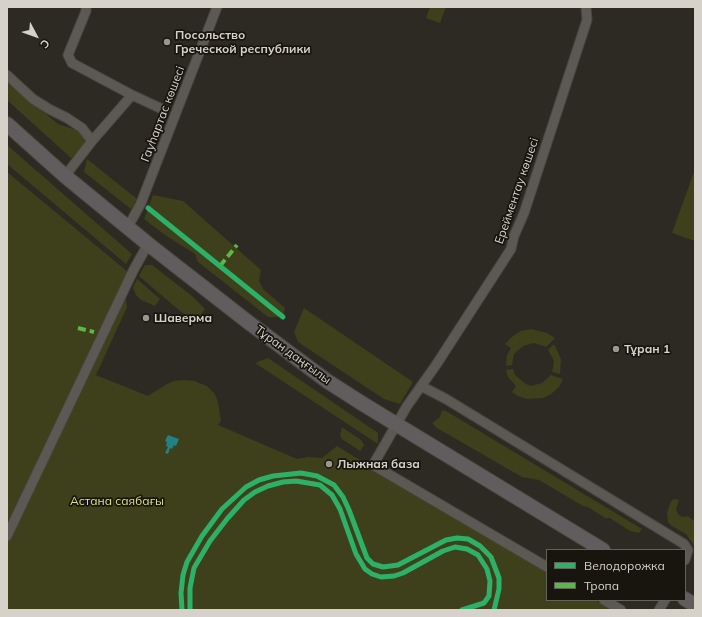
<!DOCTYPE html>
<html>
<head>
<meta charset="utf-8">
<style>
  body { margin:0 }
  #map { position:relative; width:702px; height:617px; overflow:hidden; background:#2d2a23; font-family:Mulish,sans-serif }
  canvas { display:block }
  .frame { position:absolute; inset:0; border:8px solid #d6d2c9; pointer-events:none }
  .legend { position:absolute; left:546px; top:549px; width:140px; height:52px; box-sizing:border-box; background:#18150f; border:1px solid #646159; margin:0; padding:5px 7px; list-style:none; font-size:12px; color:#d6d2c9 }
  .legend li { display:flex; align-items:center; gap:8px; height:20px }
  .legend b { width:20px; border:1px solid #646159 }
  .north { position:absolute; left:16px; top:16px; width:40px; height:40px; -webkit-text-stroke:3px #18150f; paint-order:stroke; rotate:131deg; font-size:11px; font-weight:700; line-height:16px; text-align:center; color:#d6d2c9 }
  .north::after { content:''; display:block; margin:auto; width:14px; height:18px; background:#d6d2c9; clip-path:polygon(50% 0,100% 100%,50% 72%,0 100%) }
</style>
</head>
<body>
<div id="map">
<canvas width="702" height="617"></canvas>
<div class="frame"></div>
<ul class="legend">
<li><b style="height:5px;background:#2db169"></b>Велодорожка</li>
<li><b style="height:5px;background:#58b947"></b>Тропа</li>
</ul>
<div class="north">С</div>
</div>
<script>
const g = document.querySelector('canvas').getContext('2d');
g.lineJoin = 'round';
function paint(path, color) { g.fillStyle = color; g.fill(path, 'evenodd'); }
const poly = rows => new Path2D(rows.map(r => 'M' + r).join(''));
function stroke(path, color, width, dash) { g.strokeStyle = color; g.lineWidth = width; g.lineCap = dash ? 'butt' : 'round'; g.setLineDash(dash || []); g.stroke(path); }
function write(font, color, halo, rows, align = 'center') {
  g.font = font + ' Mulish,sans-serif'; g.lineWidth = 3.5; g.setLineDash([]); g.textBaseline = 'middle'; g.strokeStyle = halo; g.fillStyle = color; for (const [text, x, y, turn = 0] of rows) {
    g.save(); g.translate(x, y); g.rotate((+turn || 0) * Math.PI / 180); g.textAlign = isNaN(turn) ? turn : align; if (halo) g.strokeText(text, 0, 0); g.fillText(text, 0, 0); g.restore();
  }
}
const green = poly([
  [430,7,446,7,440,23,426,18],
  [7,82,58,124,79,131,86,137,86,145,71,158,7,100],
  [7,145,132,254,126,264,7,164],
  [87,159,137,199,131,209,84,172],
  [7,172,128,272,124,281,127,307,96,375,148,396,167,384,174,381,184,380,194,381,207,386,215,394,218,402,221,421,218,425,297,459,308,457,322,458,337,446,409,490,547,572,547,600,595,600,612,610,7,610],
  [694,172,695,172,695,241,672,233],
  [153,195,183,201,261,270,259,281,264,290,285,308,283,317,268,317,198,262,195,254,165,235,144,219],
  [145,265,152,265,192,296,205,309,196,321,180,311,139,276],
  [137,279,160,299,155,306,141,300,136,295,133,288],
  [304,308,413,382,400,404,384,399,298,342,294,332],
  [531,329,547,333,555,338,546,347,534,343,523,346,514,354,512,365,506,366,507,355,511,348,505,344,513,336,521,331],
  [554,344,561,359,560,374,552,372,554,361,548,350],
  [268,358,378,433,378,444,255,363],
  [513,369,515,375,526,384,531,386,542,383,551,375,563,379,559,387,551,394,543,398,527,399,518,396,512,392,516,386,508,377,506,370],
  [442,410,446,411,642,529,639,533,630,531,610,518,605,518,588,507,583,506,539,480,522,477,437,428,432,423,440,417],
  [342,427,361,440,364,445,360,451,342,439,340,435],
  [675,499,679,500,676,509,678,514,682,517,688,516,691,519,694,520,695,547,686,534,672,526,668,522,667,513,670,504,672,500]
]);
const water = poly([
  [168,435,179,439,176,446,174,445,172,449,170,448,168,454,165,453,168,447,166,446,167,442,165,441]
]);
const street = poly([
  [86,7,86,11,68,55,72,63,132,95,162,109],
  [7,75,33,99,49,109,67,118,82,128,92,141],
  [65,176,92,141,132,95],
  [128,227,141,203,217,7],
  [421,386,446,399,684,544,688,550,685,560],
  [7,536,133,271,148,244],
  [547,567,373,465,407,406,436,365,511,249,514,236,524,213,587,20,586,7],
  [604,600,621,610],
  [659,610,665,600]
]);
const primary = poly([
  [7,124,65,176,148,244,248,322,327,381,363,404,603,550],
  [685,599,695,605]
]);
const quiet = poly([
  [220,266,237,245],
  [78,328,94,332]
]);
const cycleway = poly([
  [148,208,283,317],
  [182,610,181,593,183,575,187,562,202,536,222,509,246,487,259,480,273,476,301,473,317,476,334,485,343,497,349,510,367,558,373,564,383,567,398,565,446,540,457,538,468,539,480,546,491,557,499,578,499,589,494,610],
  [190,610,190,588,194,568,210,541,227,519,244,500,255,492,268,486,283,482,296,481,320,485,332,495,340,509,356,554,365,569,372,574,381,577,394,576,403,573,443,551,455,547,467,549,478,555,487,569,490,581,489,596,484,603,462,610]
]);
const markers = [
  [167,42,4,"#9b978f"],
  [146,318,4,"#9b978f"],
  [616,349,4,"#9b978f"],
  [329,464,4,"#9b978f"]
];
const poiNames = [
  ["Посольство",175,35],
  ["Греческой республики",175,49],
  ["Шаверма",154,318],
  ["Тұран 1",624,349],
  ["Лыжная база",337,464]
];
const streetNames = [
  ["Гауhартас көшесі",163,114,-69],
  ["Ерейментау көшесі",517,191,-71],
  ["Тұран даңғылы",293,355,36]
];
const parkNames = [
  ["Астана саябағы",117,501]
];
paint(green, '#3d401a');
paint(water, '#218286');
stroke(street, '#47453e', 11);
stroke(primary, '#47453e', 16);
stroke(street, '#5c5954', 9);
stroke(primary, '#615d5e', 14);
stroke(quiet, '#58b947', 4, [8, 4]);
stroke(cycleway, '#2db169', 5);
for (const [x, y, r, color] of markers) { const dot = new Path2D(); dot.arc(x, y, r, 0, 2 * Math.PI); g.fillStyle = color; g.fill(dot); stroke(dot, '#18150f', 1.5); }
write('bold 12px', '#d6d2c9', '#18150f', poiNames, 'left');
write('12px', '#d6d2c9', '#18150f', streetNames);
write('12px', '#dbe382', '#18150f', parkNames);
</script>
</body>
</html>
